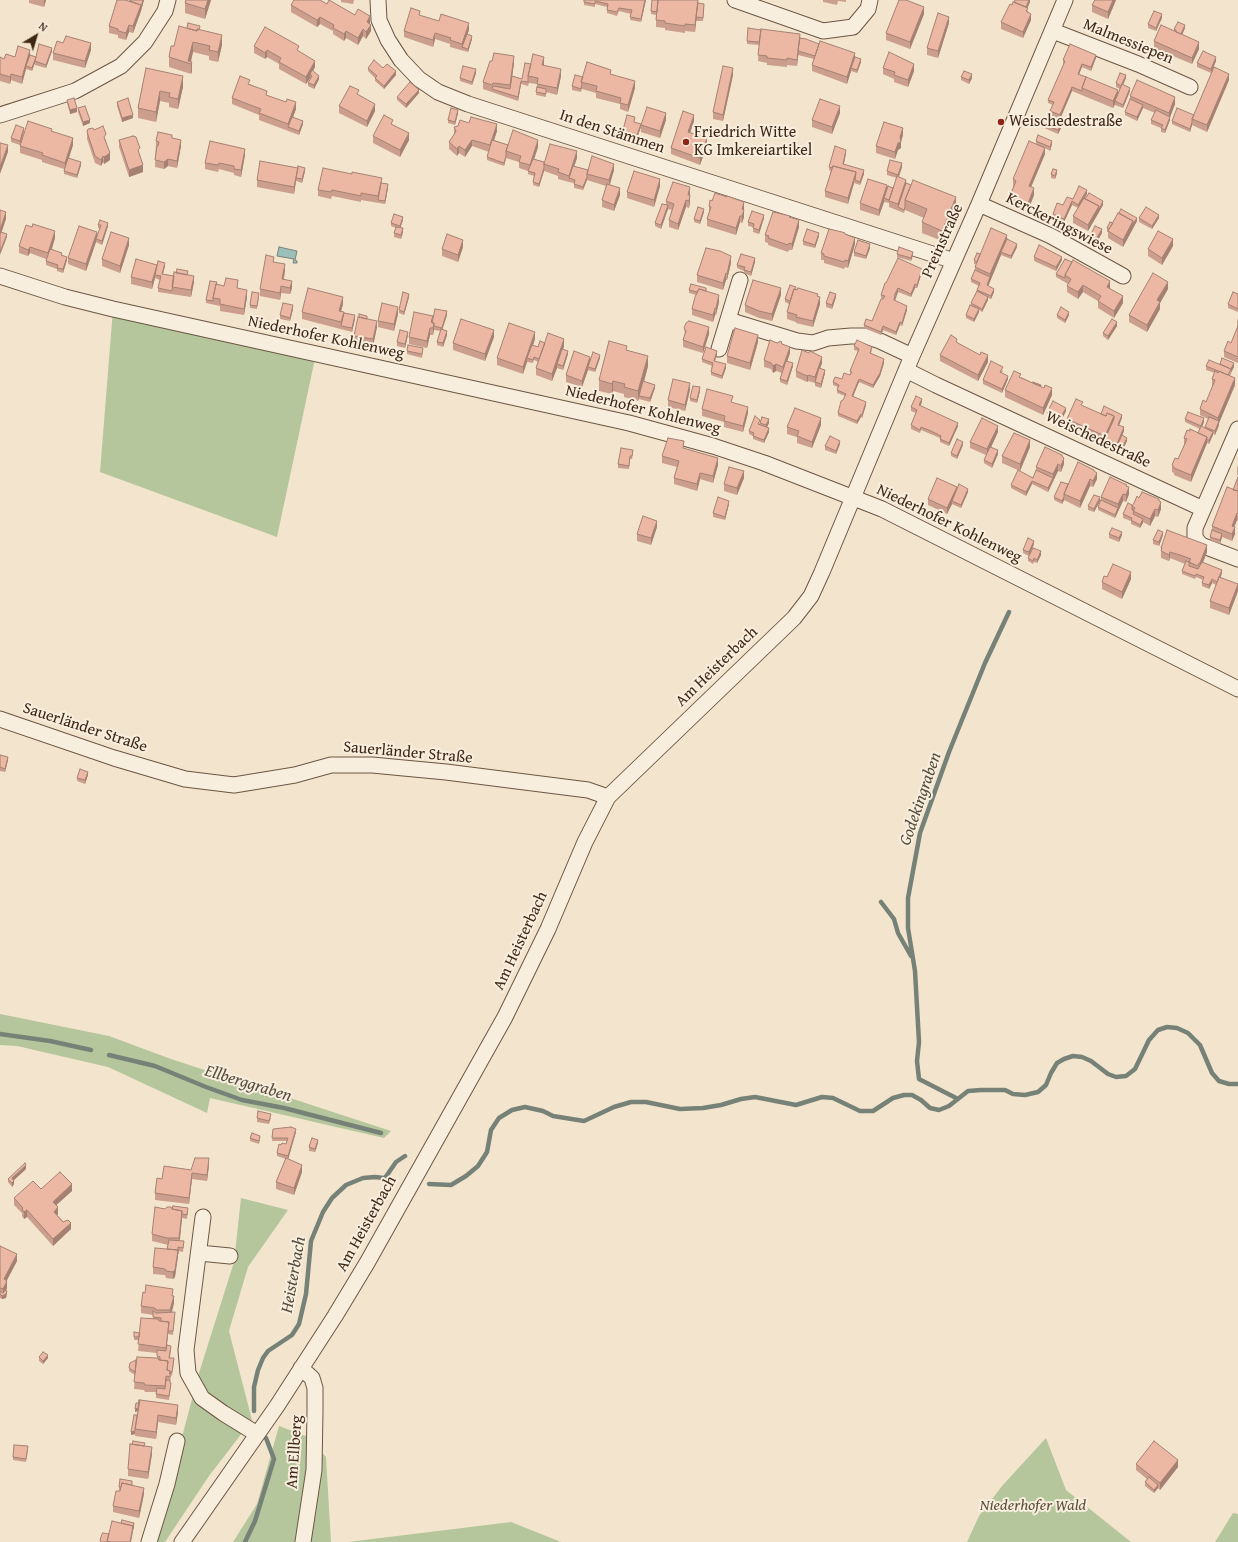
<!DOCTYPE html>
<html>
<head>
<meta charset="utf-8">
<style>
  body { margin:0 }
  #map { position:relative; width:1238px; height:1542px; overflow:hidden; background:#f3e5cd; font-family:"Gentium Book Plus",serif }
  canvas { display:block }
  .north { position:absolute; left:16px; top:16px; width:40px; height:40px; -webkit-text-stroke:3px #f7eede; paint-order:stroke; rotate:38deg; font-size:11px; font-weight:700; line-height:16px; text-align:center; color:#3f2715 }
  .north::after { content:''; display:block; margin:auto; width:14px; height:18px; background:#3f2715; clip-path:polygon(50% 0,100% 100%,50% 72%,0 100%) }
</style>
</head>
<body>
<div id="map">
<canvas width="1238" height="1542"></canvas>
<div class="north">N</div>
</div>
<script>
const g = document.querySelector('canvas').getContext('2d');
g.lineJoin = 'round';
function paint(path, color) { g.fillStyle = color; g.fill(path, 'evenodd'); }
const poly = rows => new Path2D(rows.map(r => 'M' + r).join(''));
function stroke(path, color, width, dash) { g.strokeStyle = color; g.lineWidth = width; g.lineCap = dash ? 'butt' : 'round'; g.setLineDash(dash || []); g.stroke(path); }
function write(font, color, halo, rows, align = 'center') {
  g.font = font + ' "Gentium Book Plus",serif'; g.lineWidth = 4; g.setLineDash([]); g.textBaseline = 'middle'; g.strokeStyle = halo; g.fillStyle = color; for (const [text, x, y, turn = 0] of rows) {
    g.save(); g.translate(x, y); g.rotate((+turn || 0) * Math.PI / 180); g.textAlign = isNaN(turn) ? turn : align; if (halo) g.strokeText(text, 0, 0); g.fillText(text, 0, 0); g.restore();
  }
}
const green = poly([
  [113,309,316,354,277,537,100,472],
  [0,1014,109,1036,171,1059,391,1131,384,1138,210,1098,207,1113,108,1067,17,1046,0,1045],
  [241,1198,288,1210,248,1267,229,1331,252,1420,209,1476,165,1542,154,1542,199,1373,234,1262],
  [279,1426,306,1436,326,1457,331,1542,233,1542,257,1504],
  [1046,1438,1066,1490,1131,1542,967,1542,979,1516,1002,1486],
  [1233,1513,1238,1514,1238,1542,1215,1542],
  [511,1522,561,1542,348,1542]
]);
const water = poly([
  [279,247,297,251,295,260,297,261,297,263,293,263,294,259,277,256,279,247]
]);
const stream = poly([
  [881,902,894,919,898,933,911,956],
  [0,1034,50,1041,91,1050],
  [109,1055,155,1066,206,1087,242,1100,284,1108,381,1133],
  [958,1099,919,1079,917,1061,919,1042,915,971,908,928,908,898,920,833,949,752,985,663,1009,612],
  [385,1178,396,1162,405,1156],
  [429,1184,451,1185,466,1176,478,1166,487,1152,491,1130,499,1118,512,1110,525,1107,543,1111,553,1116,584,1121,614,1107,631,1102,646,1102,680,1109,703,1108,721,1105,741,1099,755,1097,796,1105,822,1097,833,1098,860,1111,873,1111,893,1098,904,1095,912,1095,921,1100,930,1108,939,1110,949,1106,968,1091,981,1090,1005,1090,1013,1094,1025,1095,1038,1092,1046,1085,1051,1073,1057,1063,1064,1059,1073,1056,1082,1057,1091,1061,1108,1074,1116,1077,1126,1076,1135,1069,1149,1040,1158,1030,1167,1027,1177,1028,1188,1033,1200,1045,1212,1073,1219,1081,1229,1084,1238,1084],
  [254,1411,254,1387,258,1370,263,1358,268,1351,292,1335,299,1324,306,1294,311,1241,323,1212,332,1198,346,1185,363,1178,375,1177,392,1179],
  [245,1542,255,1521,274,1459,266,1438]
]);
const minor = poly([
  [378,0,379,20,388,40,401,60,419,79,438,92,468,104,954,261],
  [735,0,823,31,853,27,868,9,870,0],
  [1053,31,1138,64,1190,87],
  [0,115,75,91,121,66,145,42,165,11,168,0],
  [979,204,1051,236,1123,276],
  [0,276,65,297,113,309,629,423,713,446,764,463,882,509,1238,689],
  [728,320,797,341,813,343,828,338,851,336,865,336,880,341,912,356],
  [719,349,740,280],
  [906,370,936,385,1203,509],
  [1238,429,1195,528,1195,538,1201,545,1238,559],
  [0,719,114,758,185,779,234,785,295,775,331,765,372,765,446,772,588,790,608,797],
  [203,1217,186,1350,188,1373,202,1398,223,1413,257,1434],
  [199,1253,230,1256],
  [301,1368,312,1378,315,1388,315,1411,314,1470,303,1542],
  [149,1542,167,1484,177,1441],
  [182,1542,277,1406,335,1316,367,1263,505,1017,548,929,585,842,608,797,794,618,811,596,822,572,912,356,979,204,1065,0]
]);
const wall = poly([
  [29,0,46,0,44,7,29,3],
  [130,0,144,0,141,11,133,33,129,32,126,40,118,38,118,35,109,33,109,26],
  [211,0,205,19,185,13,185,3],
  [341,0,354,0,353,4,341,2],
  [584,0,646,0,641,22,630,20,631,14,619,11,617,16,607,13,607,7,595,4,595,7,584,5],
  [823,0,846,0,846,2,838,1,837,5,823,2],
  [1030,0,1030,2,1027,8,1028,12,1031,20,1023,38,1001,29,1001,22,1014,2],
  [1095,0,1116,0,1108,19,1092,12,1092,5],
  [698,3,704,8,703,21,696,21,695,32,685,31,685,33,665,30,665,28,656,27,656,15,651,14,651,11],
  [327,4,355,15,370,23,370,24,371,31,366,39,363,36,358,45,346,38,344,41,333,34,333,31,320,24,317,27,291,12,291,5],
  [924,14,910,49,886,40,886,33],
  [420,16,469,30,467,35,472,39,468,52,450,47,450,44,435,39,433,47,404,37,404,31],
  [1162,18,1156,31,1148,28,1148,24],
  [949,23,938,58,927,55,927,48],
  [187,28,200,30,222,45,218,62,209,60,209,56,193,52,191,62,192,62,191,74,169,67,169,57,174,46],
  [1185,28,1182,35,1199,49,1192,64,1154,48,1154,41,1174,31,1174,29],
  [800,38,855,57,861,62,857,73,851,71,847,84,812,71,812,65,814,59,798,55,798,54,797,66,787,65,787,67,767,65,767,63,758,61,759,45,747,44,747,41],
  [63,43,91,50,85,68,53,60,53,53],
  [254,46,299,51,315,67,313,71,319,79,314,89,308,86,308,83,311,78,310,78,306,84,279,69,279,64,267,57,265,59,254,53],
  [52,51,46,68,35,65,35,62,32,71,26,69,22,84,11,80,10,84,0,81,0,57,4,59,30,55,36,59],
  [1096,58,1091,71,1082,67,1079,74,1118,95,1120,89,1116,87,1116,83,1126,78,1123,85,1130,91,1123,108,1115,105,1115,104,1113,108,1072,91,1060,119,1050,115,1050,111,1053,105,1048,103,1048,100,1064,64,1063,64,1063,60],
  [1216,61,1211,73,1197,67,1197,63],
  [514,63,512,77,522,79,531,64,544,64,544,65,561,76,557,95,546,92,546,97,536,95,537,84,529,83,528,86,521,84,518,101,483,89,483,82],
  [146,68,183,87,178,109,169,107,169,103,160,101,156,122,138,118,138,108],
  [368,68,383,68,396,75,384,89,375,81,375,78,368,71],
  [883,68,914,71,908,87,894,82,894,79,883,74],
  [476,73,472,85,460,81,460,78],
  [611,74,635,88,628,112,620,109,620,104,596,98,596,93,582,89,581,92,572,90,572,86,583,77],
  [733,75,723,121,713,119,713,112],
  [961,77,972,78,969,84,961,80],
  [1229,80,1207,132,1192,125,1190,132,1172,124,1172,121,1194,115],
  [250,84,267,96,296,109,293,117,303,124,299,135,259,120,259,115,232,104,232,98],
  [419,93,406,108,397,100,397,97],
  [359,95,375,111,367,127,339,113,339,106],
  [1130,96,1175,104,1170,117,1170,120,1165,133,1161,132,1161,128,1151,124,1151,120,1155,113,1143,108,1137,121,1125,115,1125,112,1130,100],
  [67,100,77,112,70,114,67,103],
  [117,102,133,118,122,122,117,106],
  [78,108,90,123,83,126,78,112],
  [458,113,455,125,448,123,448,120],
  [840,113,832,134,812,127,812,120],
  [666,120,660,138,641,132,641,125],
  [635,121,634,122,641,127,637,138,623,133,623,130],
  [694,121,690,133,707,145,700,165,671,154,671,148],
  [1042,124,1061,128,1058,134,1042,127],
  [454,127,497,131,494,140,508,145,538,147,534,159,544,162,577,158,574,166,588,170,614,170,610,185,620,195,614,211,602,207,602,200,606,186,587,180,583,190,574,188,574,183,569,182,558,179,558,176,544,171,539,187,533,185,533,182,534,176,528,174,528,171,519,168,519,162,506,158,504,166,487,160,487,157,489,152,472,146,465,157,459,153,457,156,449,149,449,142,454,134],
  [94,130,106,140,110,160,104,164,103,162,101,166,95,163,87,139,87,132],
  [24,131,20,145,11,142,11,138],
  [52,131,73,145,69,158,81,165,77,178,64,174,64,169,42,162,42,160,20,153,20,146],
  [903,135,901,141,901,148,898,150,895,159,876,153,876,146],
  [373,136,409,140,400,157,373,143],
  [172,138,181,146,177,168,168,166,164,169,155,167,156,141],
  [119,140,140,155,143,172,129,177,119,147],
  [1036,141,1052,144,1050,151,1045,148,1045,154,1031,187,1034,195,1027,213,1009,205,1009,198,1014,187,1013,186,1013,179,1036,144],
  [846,153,844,164,864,174,860,185,854,183,848,204,825,197,825,191,831,171,829,170,829,167],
  [245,155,241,177,234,175,234,173,219,169,218,172,205,169,205,163],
  [902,167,899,177,906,183,956,207,942,241,922,233,922,222,924,218,905,210,904,213,889,207,889,203,884,202,879,216,860,210,860,203,887,187,893,188,897,178,887,175,887,171],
  [305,171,302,183,296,181,294,194,257,187,257,180],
  [1057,173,1055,179,1051,178,1051,174],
  [382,183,388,188,385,204,361,200,361,202,332,196,331,199,318,196,318,190],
  [660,186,654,207,627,198,627,192],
  [690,194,690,202,689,208,686,207,678,230,669,227,669,220,672,210,668,209,661,229,655,226,655,223,666,205,666,201],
  [1087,194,1085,198,1103,205,1088,231,1073,223,1073,216,1078,208,1072,205,1064,222,1053,217,1053,214,1063,205,1073,199],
  [712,201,744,202,744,217,742,223,740,222,736,235,707,226,707,219,709,213,709,206],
  [704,212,700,224,694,222,694,219],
  [790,217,799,227,792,250,789,250,788,252,768,245,768,243,765,242,765,235],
  [764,218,759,234,753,232,753,227,748,226,748,222],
  [1139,218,1159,218,1152,229,1139,222],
  [403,220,400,228,403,232,401,239,394,237,394,233,396,228,391,226,391,223],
  [1137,221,1123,247,1108,238,1108,232,1107,232,1107,228],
  [98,225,108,226,102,245,96,242,86,271,68,264,68,258,97,235,100,228,98,228],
  [1102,233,1095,245,1089,241,1089,238],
  [845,234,855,244,848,268,845,267,844,269,824,263,824,260,821,260,821,253],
  [819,236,815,248,803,245,803,241],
  [55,238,52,249,62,255,67,260,63,273,57,271,57,269,46,265,46,259,30,253,28,256,19,253,19,246],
  [1007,240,1017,247,1011,259,1001,255,988,286,994,292,991,299,988,298,988,300,982,312,979,310,979,312,974,322,966,318,966,315,971,305,971,303,977,291,979,286,971,282,971,279,975,270,975,267,976,264,974,264,974,260,980,254],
  [129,245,120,273,102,266,102,259],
  [1173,246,1162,265,1148,256,1148,249],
  [463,247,458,262,442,256,442,249],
  [870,248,866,259,854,256,854,252],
  [897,254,913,255,911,261,897,257],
  [1034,257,1062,260,1056,271,1034,261],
  [1065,259,1110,288,1109,289,1123,303,1114,318,1098,308,1098,301,1083,292,1078,299,1067,292,1067,286,1068,284,1056,277,1056,274],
  [274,262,285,271,284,279,292,288,290,294,281,293,280,300,260,296,260,289],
  [755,262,751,276,744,273,744,271,737,268,737,265],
  [731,263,727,280,726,280,723,290,697,282,697,275],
  [157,265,165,266,163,274,174,276,188,275,194,282,191,297,158,292,158,288,160,280,155,278,152,289,131,284,131,277],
  [922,272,917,288,915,288,911,297,898,292,895,297,894,301,907,310,902,326,900,325,896,335,883,330,881,335,864,328,864,325,872,321,883,299,881,298,881,295,886,283],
  [217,285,224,286,238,287,238,288,247,297,244,315,220,311,220,306,206,303,206,300],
  [796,289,818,296,820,304,813,327,796,323,796,322,787,319,787,312,789,304,785,302,785,299],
  [1168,289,1160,303,1160,309,1147,332,1129,322,1129,315],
  [689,290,706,291,719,302,716,315,715,315,713,322,692,315,692,309,696,295,689,293],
  [1238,294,1238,312,1228,308,1228,304],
  [781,295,772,321,759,318,745,312,745,305],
  [259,297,257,309,250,308,250,305],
  [409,297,404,315,399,313,399,310],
  [836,297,832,309,826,307,826,303],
  [343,304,341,312,344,316,355,319,352,332,302,319,302,312],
  [293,309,290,321,280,319,280,315],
  [398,314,394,331,378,327,378,321],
  [447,315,442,330,447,335,443,347,437,345,437,342,441,331,434,330,433,335,430,335,427,348,409,344,409,337,433,319],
  [1057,315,1069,315,1065,323,1057,318],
  [1238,318,1238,363,1224,357,1224,351,1231,343,1237,328,1237,321],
  [367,319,377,327,373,346,354,343,354,336],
  [1117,326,1108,340,1103,336,1103,333],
  [684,328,709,334,703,353,683,347,683,340,685,335],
  [408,335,405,348,397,346,397,342],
  [494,337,485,361,453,350,453,343],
  [535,339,533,346,538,347,545,343,564,346,563,349,568,354,563,370,557,368,552,381,536,375,536,368,538,362,534,360,533,363,527,362,523,374,497,365,497,358],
  [758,342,750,370,727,363,727,356],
  [957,343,988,362,978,381,940,361,940,355],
  [782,344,790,353,787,361,793,366,787,385,780,382,780,379,782,373,776,371,773,373,771,369,764,367,764,360],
  [854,346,872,350,871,353,884,363,880,376,873,388,859,382,853,396,866,405,862,418,861,417,857,424,838,416,838,413,845,396,837,393,837,390,838,387,833,385,833,382,842,379,850,375,850,371,858,351,854,350],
  [627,350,648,366,644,382,655,388,650,402,639,399,638,401,624,397,624,394,613,391,612,394,599,391,599,380],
  [407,351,423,351,422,358,407,354],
  [717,354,715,361,726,368,722,379,711,375,711,372,712,366,702,362,702,359],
  [600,358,595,372,588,370,582,387,566,382,566,375,590,360],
  [822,363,820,368,825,373,821,388,815,386,815,383,808,381,807,382,796,377,796,371],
  [1220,364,1234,367,1230,376,1235,385,1219,423,1219,425,1215,435,1213,434,1209,444,1207,443,1191,482,1174,475,1174,473,1172,472,1172,465,1178,459,1184,445,1184,438,1190,431,1198,433,1200,429,1185,422,1185,419,1204,422,1202,427,1205,428,1208,419,1200,415,1200,409,1206,402,1213,386,1212,386,1212,379,1215,373,1206,370,1206,366,1220,365],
  [1003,370,1002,373,1008,379,1002,393,983,384,983,380],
  [1021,377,1041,387,1052,395,1043,415,1005,397,1005,390],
  [690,390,685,411,668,407,668,400],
  [700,391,697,403,690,401,690,398],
  [922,402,920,406,958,426,949,446,940,442,940,438,921,430,920,433,911,429,911,425,916,413,911,411,911,407],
  [1083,406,1101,414,1122,418,1119,425,1124,431,1122,435,1127,441,1122,451,1117,449,1117,447,1117,448,1105,443,1067,425,1067,419],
  [702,409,748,413,743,432,724,427,724,422,702,416],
  [1066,411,1060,423,1047,417,1047,413],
  [760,423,769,423,767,427,769,432,764,443,753,439,753,436,749,434,749,431],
  [821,425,812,448,797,443,797,437,787,434,787,427],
  [998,432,991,447,998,454,992,468,984,463,984,460,986,455,970,448,970,442],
  [840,444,836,454,825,450,825,446],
  [963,445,957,459,951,456,951,453],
  [1030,447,1020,471,1002,463,1002,456],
  [684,449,718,465,713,483,700,479,697,491,674,484,674,478,677,467,662,463,662,456],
  [633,453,632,459,630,459,629,469,618,468,618,464],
  [1062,456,1064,464,1061,472,1058,471,1048,492,1032,484,1026,496,1011,488,1011,485,1033,478,1036,470,1036,467],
  [1238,465,1238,475,1237,475,1237,468],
  [1094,472,1097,479,1093,487,1090,486,1080,508,1064,500,1062,504,1054,500,1054,497,1068,484],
  [1238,477,1238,521,1237,520,1234,527,1235,534,1232,541,1222,537,1220,544,1210,540,1210,537,1212,532,1212,526,1233,490],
  [744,478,737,495,724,491,724,484],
  [1127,486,1129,494,1126,502,1123,501,1115,518,1098,510,1098,507,1101,500,1101,497],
  [957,490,968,492,961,508,952,504,947,514,928,505,928,499],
  [1100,501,1094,512,1088,510,1088,506],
  [1159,501,1161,509,1158,517,1155,516,1150,526,1143,522,1140,528,1131,524,1131,521,1123,518,1123,514,1132,505],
  [729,504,725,520,713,517,713,513],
  [657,527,651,545,637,541,637,534],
  [1109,534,1122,535,1119,542,1109,538],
  [1163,535,1159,546,1153,544,1153,540],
  [1034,544,1029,556,1023,553,1023,550],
  [1161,548,1207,552,1203,562,1222,573,1220,578,1238,591,1229,615,1210,608,1210,601,1216,585,1212,583,1209,589,1202,586,1202,583,1203,580,1196,577,1195,579,1182,574,1182,571,1185,564,1170,558,1169,561,1161,558],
  [1041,555,1037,563,1034,562,1033,564,1028,561,1028,558],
  [1107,577,1131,579,1122,599,1102,589,1102,582],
  [0,755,8,760,5,772,0,771],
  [88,775,85,784,77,781,77,778],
  [257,1118,271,1118,269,1124,257,1122],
  [273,1129,296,1132,288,1159,302,1172,294,1195,276,1189,276,1182,286,1159,277,1156,277,1153,281,1145,286,1144,287,1141,272,1141],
  [250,1138,260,1140,259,1144,250,1141],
  [318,1143,315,1152,309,1151,309,1147],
  [209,1165,207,1181,192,1179,189,1204,155,1200,155,1193,162,1179,191,1170],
  [26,1169,14,1180,14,1184,12,1187,8,1182,8,1179],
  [41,1189,72,1191,56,1205,58,1214,57,1215,71,1229,53,1246,27,1217,24,1219,22,1216,22,1213,14,1205,14,1198],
  [165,1209,188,1211,187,1219,182,1218,180,1241,184,1241,183,1252,178,1251,175,1277,173,1279,166,1278,165,1275,153,1274,153,1267,167,1249,168,1245,152,1241,152,1234],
  [0,1246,17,1261,6,1281,7,1288,6,1290,7,1294,6,1298,2,1299,0,1298],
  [173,1296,174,1303,172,1313,175,1316,173,1335,168,1334,168,1333,167,1345,171,1349,170,1358,174,1362,172,1376,171,1375,170,1383,171,1386,169,1400,156,1398,156,1392,145,1392,144,1390,134,1389,135,1375,129,1371,130,1363,157,1358,157,1353,138,1351,139,1340,134,1340,134,1337,140,1333,153,1319,153,1315,141,1313,141,1306],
  [39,1357,48,1358,43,1364,39,1361],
  [135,1409,178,1412,176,1425,158,1422,156,1439,135,1436,135,1434,131,1435,137,1415,138,1411,135,1412],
  [145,1446,152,1454,148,1479,128,1476,128,1469],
  [28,1450,26,1462,13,1460,13,1457],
  [1136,1464,1178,1467,1160,1490,1158,1488,1154,1493,1145,1486,1145,1482,1147,1479,1136,1470],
  [132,1485,144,1494,139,1518,113,1512,113,1506,120,1491,119,1490,119,1487]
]);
const shadedWall = poly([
  [44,0,46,0,44,7],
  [143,0,144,0,141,11,133,33,133,26,141,5],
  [208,0,211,0,205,19,205,9],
  [645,0,646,0,641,22,641,19],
  [698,0,698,7,695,32,695,25],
  [1029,0,1030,0,1030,2,1025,14,1025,10],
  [1113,0,1116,0,1108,19,1108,12],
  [924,7,924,14,910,49,910,42],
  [1031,14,1031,20,1023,38,1023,32],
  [1162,14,1162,18,1156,31,1156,28],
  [370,16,370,23,367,29,367,22],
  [320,17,320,24,317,27,317,20],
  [949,17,949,23,938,58,938,51],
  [469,23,469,30,463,48,462,47,462,44],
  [129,25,129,32,126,40,126,33],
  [371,25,371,31,366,39,366,32],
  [1185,25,1185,28,1180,40,1180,37],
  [363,29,363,36,358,45,358,38],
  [346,31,346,38,344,41,344,34],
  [435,33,435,39,433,47,433,40],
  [800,34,800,41,797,66,797,60],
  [222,35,222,45,218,62,218,52],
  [472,36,472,39,468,52,468,49],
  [193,42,193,52,190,64,188,61],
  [1199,42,1199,49,1192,64,1192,58],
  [91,43,91,50,85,68,85,61],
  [52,48,52,51,46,68,46,65],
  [30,50,30,57,26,66,26,69,22,84,22,77],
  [267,50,267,57,265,59,265,53],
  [855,53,855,60,851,68,851,71,847,84,847,77],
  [1096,55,1096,58,1091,71,1091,67],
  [514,56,514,63,510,92,510,85],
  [36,57,36,60,32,71,32,68],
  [544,57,544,64,542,72,542,65],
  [1216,57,1216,61,1211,73,1211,69],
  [861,59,861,62,857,73,857,70],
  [315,61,315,67,311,75,310,74,310,78,306,84,306,77],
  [192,62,192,72,191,74,191,64],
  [914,64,914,71,908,87,908,80],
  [1082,64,1082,67,1078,77,1078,74],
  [733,68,733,75,723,121,723,115],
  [476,69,476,73,472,85,472,82],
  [561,69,561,76,557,95,557,88],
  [396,71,396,75,384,89,384,86],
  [11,74,11,80,10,84,10,77],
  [972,74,972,78,969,84,969,80],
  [1229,74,1229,80,1207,132,1207,125],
  [1126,75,1126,78,1121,89,1121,86],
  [183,76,183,87,178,109,178,99],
  [319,76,319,79,314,89,314,85],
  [521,81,521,84,518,101,518,97],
  [635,81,635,88,628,112,628,105],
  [1072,87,1072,91,1060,119,1060,115],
  [1130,88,1130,91,1123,108,1123,105],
  [419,90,419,93,406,108,406,104],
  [1118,90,1118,97,1115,101,1115,104,1113,108,1113,101],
  [160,91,160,101,156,122,156,112],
  [1175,97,1175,104,1169,120,1169,113],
  [296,102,296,109,289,128,288,127,288,124],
  [375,104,375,111,367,127,367,121],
  [1143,105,1143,108,1137,121,1137,117],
  [840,106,840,113,832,134,832,127],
  [77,108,77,112,70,114,70,110],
  [458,110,458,113,455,125,455,122],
  [666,113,666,120,660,138,660,131],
  [133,115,133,118,122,122,122,118],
  [694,115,694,121,688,139,688,132],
  [1170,117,1170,120,1165,133,1165,130],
  [90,120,90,123,83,126,83,122],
  [303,121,303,124,299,135,299,131],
  [1192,122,1192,125,1190,132,1190,129],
  [497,124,497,131,490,152,490,145],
  [641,124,641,127,637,138,637,135],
  [1061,125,1061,128,1058,134,1058,130],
  [24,128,24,131,20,145,20,141],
  [903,128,903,135,901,142,901,148,898,150,895,159,895,152],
  [409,133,409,140,400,157,400,150],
  [73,138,73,145,65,169,65,163],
  [707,138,707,145,700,165,700,158],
  [181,140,181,146,177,168,177,161],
  [472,140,472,146,465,157,465,150],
  [538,140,538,147,530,172,530,165],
  [1052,141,1052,144,1050,151,1050,147],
  [8,145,8,152,0,174,0,167],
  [459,146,459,153,457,156,457,149],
  [1045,148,1045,154,1029,192,1029,186],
  [245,149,245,155,241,177,241,170],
  [846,150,846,153,843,168,843,164],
  [577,151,577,158,570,179,569,178,569,182,569,176],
  [110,153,110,160,104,164,104,157],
  [103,156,103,162,101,166,101,160],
  [506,156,506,158,504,166,504,163],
  [168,159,168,166,164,169,164,162],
  [81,162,81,165,77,178,77,175],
  [902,163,902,167,898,178,898,175],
  [614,164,614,170,609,186,609,180],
  [143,165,143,172,129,177,129,170],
  [298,168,294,194,294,187],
  [305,168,305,171,302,183,302,179],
  [544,168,544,171,539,187,539,184],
  [864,170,864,174,860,185,860,182],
  [1057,170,1057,173,1055,179,1055,176],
  [856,172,856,179,855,180,854,180,854,183,848,204,848,198],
  [587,177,587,180,583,190,583,187],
  [660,179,660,186,654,207,654,200],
  [906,180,906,187,898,207,898,204],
  [388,184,388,188,385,204,385,201],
  [887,185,887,192,884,198,884,202,879,216,879,210],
  [690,187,690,194,688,201,688,195],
  [620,188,620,195,614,211,614,205],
  [1034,188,1034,195,1027,213,1027,206],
  [1087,190,1087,194,1078,209,1078,205],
  [690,195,690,202,689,208,689,201],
  [956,197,956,207,942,241,942,231],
  [686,200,686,207,678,230,678,224],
  [1072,201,1072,205,1064,222,1064,219],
  [1103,201,1103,205,1088,231,1088,225,1099,206],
  [744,202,744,209,742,216,742,209],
  [668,205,668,209,661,229,661,225],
  [704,209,704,212,700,224,700,221],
  [744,210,744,217,742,223,742,216],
  [6,212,6,219,0,237,0,230],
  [764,215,764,218,759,234,759,230],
  [1159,215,1159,218,1152,229,1152,226],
  [740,216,740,222,736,235,736,228],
  [403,217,403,220,400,229,400,226],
  [1137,218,1137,221,1123,247,1123,240,1133,221],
  [799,220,799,227,792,250,792,244],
  [108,223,108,226,102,245,102,241],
  [403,228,403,232,401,239,401,235],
  [1102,229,1102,233,1095,245,1095,241],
  [55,231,55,238,48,260,48,253],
  [97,232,97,238,96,239,96,242,86,271,86,264],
  [819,233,819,236,815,248,815,245],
  [7,234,7,237,0,255,0,252],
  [1007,235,1007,242,1001,252,1001,255,987,289,987,285,990,277,990,274],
  [129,238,129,245,120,273,120,266],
  [855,238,855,244,848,268,848,261],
  [1173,239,1173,246,1162,265,1162,258],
  [463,240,463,247,458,262,458,255],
  [870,244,870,248,866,259,866,256],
  [1017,244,1017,247,1011,259,1011,256],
  [30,247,30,253,28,256,28,250],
  [913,252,913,255,911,261,911,258],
  [731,256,731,263,727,280,727,274],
  [67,257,67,260,63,273,63,269],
  [1062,257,1062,260,1056,271,1056,267],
  [755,258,755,262,751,276,751,272],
  [165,263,165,266,162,277,162,274],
  [285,264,285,271,282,286,282,279],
  [157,265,157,272,155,275,155,278,152,289,152,282],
  [922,269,922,272,917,288,917,285],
  [726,273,726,280,723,290,723,283],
  [194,276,194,282,191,297,191,290],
  [292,281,292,288,290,294,290,288],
  [1110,281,1110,288,1107,294,1107,287],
  [1168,282,1168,289,1160,303,1160,309,1147,332,1147,325,1157,300],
  [915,284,915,288,911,297,911,294],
  [1083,285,1083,292,1078,299,1078,292],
  [281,286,281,293,280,300,280,293],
  [781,288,781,295,772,321,772,314],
  [898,288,898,292,894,304,894,300],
  [994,289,994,292,991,299,991,296],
  [247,290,247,297,244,315,244,309],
  [409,294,409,297,404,315,404,312],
  [836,294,836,297,832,309,832,305],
  [719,295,719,302,716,315,716,308],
  [1123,296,1123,303,1114,318,1114,311],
  [343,297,343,304,339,318,339,311],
  [820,297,820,304,813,327,813,321],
  [988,297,988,300,982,312,982,309],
  [293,305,293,309,290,321,290,318],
  [907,306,907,310,902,326,902,323],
  [398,307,398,314,394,331,394,324],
  [715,308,715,315,713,322,713,315],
  [979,309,979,312,974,322,974,319],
  [447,311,447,315,442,331,442,328],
  [1069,312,1069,315,1065,323,1065,320],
  [355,315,355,319,352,332,352,328],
  [377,321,377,327,373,346,373,339],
  [900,322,900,325,896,335,896,332],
  [1117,322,1117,326,1108,340,1108,336],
  [434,323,434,330,433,335,433,328],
  [883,326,883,330,881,335,881,332],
  [709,327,709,334,703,353,703,347],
  [430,328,430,335,427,348,427,341],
  [494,330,494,337,485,361,485,354],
  [447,331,447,335,443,347,443,343],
  [408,332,408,335,405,348,405,344],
  [535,332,535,339,528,358,527,358,527,362,523,374,523,367],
  [758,335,758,342,750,370,750,363],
  [564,339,564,346,558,365,557,364,557,368,552,381,552,374],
  [790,347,790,353,783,374,783,367],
  [568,351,568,354,563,370,563,366],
  [717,351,717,354,714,364,714,361],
  [600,355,600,358,595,372,595,369],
  [988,355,988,362,978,381,978,375],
  [648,356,648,366,640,396,639,396,638,401,638,391],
  [590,357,590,364,588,367,588,370,582,387,582,381],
  [822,357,822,363,815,384,815,377],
  [884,359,884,363,880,376,873,388,873,385],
  [793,363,793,366,787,385,787,381],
  [1234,363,1234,367,1231,372,1231,369],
  [726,364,726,368,722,379,722,376],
  [776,364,776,371,773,373,773,366],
  [825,370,825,373,821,388,821,384],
  [808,375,808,381,807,382,807,376],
  [1008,376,1008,379,1002,393,1002,389],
  [1235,378,1235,385,1219,423,1219,425,1215,435,1215,431,1218,423,1218,418],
  [859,379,859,382,852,399,852,396],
  [613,381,613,391,612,394,612,384],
  [690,383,690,390,685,411,685,405],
  [655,385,655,388,650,402,650,398],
  [700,387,700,391,697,403,697,400],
  [1052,388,1052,395,1043,415,1043,408],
  [922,399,922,402,919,409,919,405],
  [866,402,866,405,862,418,862,415],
  [748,407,748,413,743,432,743,426],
  [1066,408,1066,411,1060,423,1060,419],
  [861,414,861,417,857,424,857,421],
  [1122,415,1122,418,1118,428,1118,425],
  [1114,416,1114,423,1105,439,1105,443,1105,436],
  [821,418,821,425,812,448,812,442],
  [1204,418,1204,422,1201,429,1201,426],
  [769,419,769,423,766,429,766,425],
  [958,423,958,426,949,446,949,443],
  [998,426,998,432,987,456,987,449],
  [1124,427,1124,431,1117,448,1117,444],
  [769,428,769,432,764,443,764,440],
  [1213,432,1213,435,1209,444,1209,440],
  [1207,437,1207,443,1191,482,1191,475],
  [1127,438,1127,441,1122,451,1122,448],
  [1030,440,1030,447,1020,471,1020,464],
  [840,441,840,444,836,454,836,451],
  [963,442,963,445,957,459,957,456],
  [998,450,998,454,992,468,992,464],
  [718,458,718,465,713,483,713,476],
  [1064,458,1064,464,1061,472,1061,466],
  [1058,464,1058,471,1048,492,1048,488,1053,478,1053,474],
  [744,471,744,478,737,495,737,488],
  [700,473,700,479,697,491,697,484],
  [1097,473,1097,479,1093,487,1093,481],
  [1090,479,1090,486,1080,508,1080,501],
  [1032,481,1032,484,1026,496,1026,492],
  [957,487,957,494,952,501,952,504,947,514,947,508],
  [1129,487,1129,494,1126,502,1126,495],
  [968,489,968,492,961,508,961,505],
  [1123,494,1123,501,1115,518,1115,515,1118,508,1118,504],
  [1064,497,1064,500,1062,504,1062,501],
  [1100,497,1100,501,1094,512,1094,509],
  [729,501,729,504,725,520,725,517],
  [1161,502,1161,509,1158,517,1158,510],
  [1155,509,1155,516,1150,526,1150,519],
  [1237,513,1237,520,1232,533,1232,526],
  [1143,519,1143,523,1140,528,1140,525],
  [657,521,657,527,651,545,651,538],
  [1235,527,1235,534,1232,541,1232,534],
  [1122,532,1122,535,1119,542,1119,538],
  [1163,532,1163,535,1159,546,1159,542],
  [1222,534,1222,537,1220,544,1220,540],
  [1034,541,1034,544,1029,556,1029,552],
  [1207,545,1207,552,1200,570,1200,563],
  [1041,551,1041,555,1037,563,1037,560],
  [1170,552,1170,558,1169,561,1169,555],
  [1222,570,1222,573,1218,585,1218,582],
  [1131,572,1131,579,1122,599,1122,592],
  [1212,579,1212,583,1209,589,1209,585],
  [1238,584,1238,591,1229,615,1229,608],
  [8,757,8,760,5,772,5,769],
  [88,772,88,775,85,784,85,780],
  [296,1129,296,1132,288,1160,288,1156],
  [318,1140,318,1143,315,1152,315,1149],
  [209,1158,209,1165,207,1181,207,1175],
  [26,1165,26,1169,12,1182,12,1178],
  [302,1165,302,1172,294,1195,294,1188],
  [192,1173,192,1179,189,1204,189,1198],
  [14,1181,14,1184,12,1187,12,1183],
  [72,1184,72,1191,53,1208,53,1202],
  [58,1207,58,1214,54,1219,54,1212],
  [27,1210,27,1217,24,1219,24,1212],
  [182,1211,182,1218,179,1245,179,1238],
  [71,1223,71,1229,53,1246,53,1239],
  [178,1250,178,1257,175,1277,173,1279,173,1272],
  [17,1254,17,1261,4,1286,4,1279],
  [7,1281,7,1288,4,1295,7,1291,6,1298,2,1299,2,1296,3,1295,3,1289],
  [174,1296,174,1303,170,1317,170,1310],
  [169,1322,168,1333,166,1354,166,1348],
  [48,1355,48,1358,43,1364,43,1361],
  [178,1405,178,1412,176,1425,176,1418],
  [139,1408,139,1411,135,1412,135,1409],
  [158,1415,158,1422,156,1439,156,1432],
  [135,1431,135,1434,131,1435,131,1432],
  [152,1447,152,1454,148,1479,148,1472],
  [1178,1460,1178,1467,1160,1490,1160,1483],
  [1158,1485,1158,1488,1154,1493,1154,1490],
  [144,1488,144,1494,139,1518,139,1511],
  [134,1523,134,1526,131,1542,130,1542,133,1526]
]);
const building = poly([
  [117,0,125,0,141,5,133,26,129,25,126,33,118,31,118,29,109,26,117,0],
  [130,0,143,0,141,7,141,5,130,1,130,0],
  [186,0,208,0,205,9,185,3,186,0],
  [294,0,320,0,327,4,329,0,355,15,358,9,370,16,367,22,371,25,366,32,363,29,358,38,346,31,344,34,333,28,334,25,320,17,317,20,291,5,294,0],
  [584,0,645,0,641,19,630,17,632,10,619,8,617,12,607,10,608,4,595,1,595,4,584,2,584,0],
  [652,0,658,0,657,12,651,11,652,0],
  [658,0,698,0,695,25,685,24,685,26,665,23,665,21,656,20,658,0],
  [899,0,906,0,924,7,910,42,886,33,899,0],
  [1015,0,1029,0,1026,7,1014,2,1015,0],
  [1095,0,1113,0,1108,12,1092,5,1095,0],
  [1013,2,1028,8,1026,11,1031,14,1023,32,1001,22,1010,4,1012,5,1013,2],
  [698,3,704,4,703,18,696,17,698,3],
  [411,8,420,11,419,15,439,21,441,14,469,23,462,44,450,40,451,38,435,33,433,40,404,31,411,8],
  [1154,11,1162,14,1156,28,1148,24,1154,11],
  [938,13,949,17,938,51,927,48,938,13],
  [1178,22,1185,25,1181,34,1176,32,1176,30,1174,29,1178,22],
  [188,23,200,26,199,30,197,29,197,31,187,28,188,23],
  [1161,25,1199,42,1192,58,1154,41,1161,25],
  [179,26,197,31,197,29,222,35,218,52,209,50,210,46,193,42,188,61,192,62,191,64,169,57,171,46,174,46,179,26],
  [265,27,299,46,297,50,315,61,306,77,279,62,281,58,267,50,265,53,254,46,265,27],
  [748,28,761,30,759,42,747,41,748,28],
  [761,29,800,34,797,60,787,58,787,60,767,58,767,56,758,55,761,29],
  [467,34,472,36,468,49,462,47,467,34],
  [66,36,91,43,85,61,53,53,57,41,63,43,66,36],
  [800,38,806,39,819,44,815,56,798,51,800,38],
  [820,41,855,53,847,77,812,65,820,41],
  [39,44,52,48,46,65,35,61,39,44],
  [1070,44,1096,55,1091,67,1082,64,1078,74,1086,77,1082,88,1082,91,1072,87,1060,115,1050,111,1054,102,1048,100,1065,61,1063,60,1070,44],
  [18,46,30,50,22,77,11,74,10,77,0,74,0,57,4,59,6,54,15,57,18,46],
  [1203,51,1216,57,1211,69,1197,63,1203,51],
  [889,52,914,64,908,80,894,75,895,72,883,68,889,52],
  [494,53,514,56,510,85,493,83,492,85,483,82,490,61,492,61,494,53],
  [533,54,544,57,542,65,561,69,557,88,537,84,538,78,528,76,533,54],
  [30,55,36,57,32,68,26,66,30,55],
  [855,57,861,59,857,70,851,68,855,57],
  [374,60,383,68,387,64,396,71,384,86,375,78,377,76,368,68,374,60],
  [587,62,611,70,610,74,635,81,628,105,620,103,621,98,596,91,597,86,581,82,587,62],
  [525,63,531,64,528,76,528,82,521,81,518,97,492,89,493,86,510,89,512,76,522,79,525,63],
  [463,66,476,69,472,82,460,78,463,66],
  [723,66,733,68,723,115,713,112,723,66],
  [1214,67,1229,74,1207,125,1192,119,1214,67],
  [146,68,183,76,178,99,169,97,170,93,160,91,156,112,138,108,146,68],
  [312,70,319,76,314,85,308,83,312,76,310,74,312,70],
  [964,71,972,74,969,80,961,77,964,71],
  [1120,73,1126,75,1121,86,1116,83,1120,73],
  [575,75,583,77,581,82,582,82,581,89,572,86,575,75],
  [240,76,250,80,248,84,267,91,266,95,286,102,287,99,296,102,288,124,259,113,261,109,232,98,240,76],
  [1086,77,1118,90,1113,101,1082,88,1086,77],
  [1137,80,1175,97,1169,113,1130,96,1137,80],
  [410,82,419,90,406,104,397,97,410,82],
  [1122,84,1130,88,1123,105,1115,101,1122,84],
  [350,86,359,90,357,94,375,104,367,121,339,106,350,86],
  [537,87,546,89,546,94,536,92,537,87],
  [74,98,77,108,70,110,67,100,74,98],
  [128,98,133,115,122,118,117,102,128,98],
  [820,99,840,106,832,127,812,120,820,99],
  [1130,99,1143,105,1137,117,1125,112,1130,99],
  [85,106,90,120,83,122,78,108,85,106],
  [647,107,666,113,660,131,641,125,647,107],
  [451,108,458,110,455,122,448,120,451,108],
  [1177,108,1194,115,1192,119,1192,122,1190,129,1172,121,1177,108],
  [1156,110,1170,117,1165,130,1161,128,1163,125,1151,120,1156,110],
  [683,111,694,115,688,132,707,138,700,158,671,148,683,111],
  [384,115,393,120,391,124,409,133,400,150,373,136,384,115],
  [627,115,635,117,634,122,641,124,637,135,623,130,627,115],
  [292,117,303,121,299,131,288,127,292,117],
  [471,117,497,124,490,145,472,140,465,150,459,146,457,149,449,142,455,133,456,131,454,127,458,126,460,120,469,123,471,117],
  [1045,118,1061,125,1058,130,1042,124,1045,118],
  [28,121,52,129,51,131,73,138,65,163,42,155,43,153,20,146,28,121],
  [884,122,903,128,900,137,901,142,898,143,895,152,876,146,884,122],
  [16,125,24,128,20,141,11,138,16,125],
  [103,126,106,134,104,137,110,153,104,157,103,156,101,160,95,156,87,132,88,129,93,128,94,130,103,126],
  [513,130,538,140,530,165,519,162,521,156,506,151,513,130],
  [158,132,172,135,172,138,181,140,177,161,168,159,164,162,155,160,157,146,158,146,159,142,156,141,158,132],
  [1038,135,1052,141,1050,147,1036,141,1038,135],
  [133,136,136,137,140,148,138,150,143,165,129,170,119,140,133,136],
  [492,140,508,145,506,151,506,156,504,163,487,157,492,140],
  [210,141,245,149,241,170,234,169,234,166,219,163,218,165,205,163,210,141],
  [1029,141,1045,148,1029,186,1034,188,1027,206,1009,198,1016,181,1013,179,1029,141],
  [0,143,8,145,0,167,0,143],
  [550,144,577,151,569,176,558,172,559,169,544,164,550,144],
  [835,146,846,150,843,164,864,170,860,182,855,180,856,172,833,166,832,168,829,167,835,146],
  [592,156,614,164,609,180,587,174,592,156],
  [68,158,81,162,77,175,64,171,68,158],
  [533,159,544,162,544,168,539,184,533,182,535,173,528,171,533,159],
  [890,160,902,163,898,175,887,171,890,160],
  [260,161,298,168,294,187,257,180,260,161],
  [298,166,305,168,302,179,296,178,298,166],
  [573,166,588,170,587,174,587,177,583,187,574,184,575,180,569,178,573,166],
  [833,166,856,172,848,198,825,191,833,166],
  [323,168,352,174,352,172,382,178,378,196,361,193,361,196,332,190,331,192,318,190,323,168],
  [1053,169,1057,170,1055,176,1051,174,1053,169],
  [634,171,660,179,654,200,627,192,634,171],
  [897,176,906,180,898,204,889,201,897,176],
  [868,179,887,185,879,210,860,203,868,179],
  [913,180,956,197,942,231,922,222,927,209,905,200,913,180],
  [673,182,690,187,688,195,690,195,689,201,686,200,678,224,669,220,674,204,666,201,673,182],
  [381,183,388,184,385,201,378,200,381,183],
  [906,183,911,185,905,200,905,207,904,210,898,207,906,183],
  [607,184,620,188,614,205,602,200,607,184],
  [888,186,893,188,889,200,884,198,888,186],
  [1079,186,1087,190,1078,205,1072,201,1064,219,1053,214,1057,203,1063,205,1067,197,1073,199,1079,186],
  [715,193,727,197,727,196,744,202,742,209,744,210,742,216,740,216,736,228,707,219,711,207,709,206,710,200,712,201,715,193],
  [1089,193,1103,201,1099,210,1099,206,1085,199,1089,193],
  [1084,198,1099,206,1088,225,1073,216,1084,198],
  [662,204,668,205,661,225,655,223,662,204],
  [698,207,704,209,700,221,694,219,698,207],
  [1146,207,1159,215,1152,226,1139,218,1146,207],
  [1121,209,1137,218,1133,224,1133,221,1119,213,1121,209],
  [0,210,6,212,0,230,0,210],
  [752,211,764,215,759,230,753,228,754,224,748,222,752,211],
  [773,212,786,215,790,216,789,217,799,220,792,244,789,243,788,245,768,238,769,236,765,235,773,212],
  [1118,213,1133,221,1123,240,1108,231,1118,213],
  [394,214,403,217,400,226,391,223,394,214],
  [100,220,108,223,102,241,96,239,101,225,98,225,100,220],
  [1110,222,1113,223,1109,229,1107,228,1110,222],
  [33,224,55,231,48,253,30,247,28,250,19,246,26,225,32,227,33,224],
  [79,226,97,232,86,264,68,258,79,226],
  [1095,226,1102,229,1095,241,1089,238,1095,226],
  [396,227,403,228,401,235,394,233,396,227],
  [991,228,1007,235,990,274,975,267,991,228],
  [807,229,819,233,815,245,803,241,807,229],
  [829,229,842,232,845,233,845,234,855,238,848,261,845,260,844,262,824,256,824,254,821,253,829,229],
  [1158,231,1173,239,1162,258,1148,249,1158,231],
  [1,232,7,234,0,252,0,234,1,232],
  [111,232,129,238,120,266,102,259,111,232],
  [447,234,463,240,458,255,442,249,447,234],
  [1007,239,1017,244,1011,256,1001,252,1007,239],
  [858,240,870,244,866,256,854,252,858,240],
  [1039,245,1062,257,1056,267,1034,257,1039,245],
  [899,247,913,252,911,258,897,254,899,247],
  [706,248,720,251,731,256,727,274,726,273,723,283,697,275,706,248],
  [50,249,62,253,61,255,67,257,63,269,57,268,58,265,46,261,50,249],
  [977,253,980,254,977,262,974,260,977,253],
  [741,254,755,258,751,272,744,270,745,267,737,265,741,254],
  [266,255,274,257,273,262,285,264,282,279,292,281,290,288,281,286,280,293,260,289,266,255],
  [898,258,922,269,917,285,915,284,911,294,898,288,895,294,894,300,907,306,902,323,900,322,896,332,883,326,881,332,864,325,866,319,872,321,881,299,883,299,885,296,881,295,885,283,886,283,898,258],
  [136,259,157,265,152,282,131,277,136,259],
  [1065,259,1072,262,1065,275,1065,278,1056,274,1065,259],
  [1073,260,1110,281,1107,287,1123,296,1114,311,1098,301,1101,296,1083,285,1078,292,1067,286,1071,279,1065,275,1073,260],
  [158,261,165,263,162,274,174,276,172,291,158,288,161,276,155,275,158,261],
  [177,269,188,271,187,275,176,273,177,269],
  [975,270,990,277,987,285,994,289,991,296,977,290,980,283,971,279,975,270],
  [174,272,194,276,191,290,172,287,174,272],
  [1153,273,1168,282,1157,300,1160,302,1147,325,1129,315,1153,273],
  [226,278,238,280,237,288,247,290,244,309,220,304,220,299,213,298,216,284,224,286,226,278],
  [753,280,781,288,772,314,759,311,745,305,753,280],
  [210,281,217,282,216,285,216,284,213,298,213,301,206,300,210,281],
  [691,284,706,288,706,291,699,289,697,292,689,290,691,284],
  [790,285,796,287,795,289,794,289,790,301,785,299,790,285],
  [308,288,343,297,339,311,344,312,341,322,302,312,308,288],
  [798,288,818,294,817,296,820,297,813,321,796,317,797,315,787,312,794,289,797,290,798,288],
  [699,289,719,295,716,308,715,308,713,315,692,309,695,297,699,289],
  [977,291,988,297,982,309,971,303,977,291],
  [252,292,259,293,257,306,250,305,252,292],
  [403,292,409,294,404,312,399,310,403,292],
  [830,292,836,294,832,305,826,303,830,292],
  [1233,292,1238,294,1238,309,1228,304,1233,292],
  [283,303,293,305,290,318,280,315,283,303],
  [382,303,398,307,394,324,378,321,382,303],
  [970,305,979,309,974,319,966,315,970,305],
  [1061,307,1069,312,1065,320,1057,315,1061,307],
  [435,309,447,311,442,328,434,326,434,323,432,323,435,309],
  [414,312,433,316,431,322,434,323,433,328,430,328,427,341,409,337,414,312],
  [344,313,355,315,352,328,341,326,344,313],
  [359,314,367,316,367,319,359,317,359,314],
  [358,317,377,321,373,339,354,336,358,317],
  [461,319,494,330,485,354,453,343,461,319],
  [1112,319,1117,322,1108,336,1103,333,1112,319],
  [689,321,709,327,703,347,683,340,686,331,684,328,686,323,689,321],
  [509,323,535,332,523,367,497,358,509,323],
  [1238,326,1238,357,1224,351,1228,341,1231,343,1238,326],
  [735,328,758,335,750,363,727,356,735,328],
  [441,329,447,331,443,343,437,342,441,329],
  [400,330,408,332,405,344,397,342,400,330],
  [548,333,564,339,552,374,536,368,548,333],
  [951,335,957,339,956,342,980,355,981,352,988,355,978,375,940,355,951,335],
  [770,340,777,343,781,341,782,344,790,347,783,367,776,364,773,366,771,363,764,360,770,340],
  [857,340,872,347,870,353,884,359,880,373,873,385,859,379,852,396,866,402,862,415,861,414,857,421,838,413,841,401,843,400,846,394,837,390,839,385,833,382,835,377,842,379,844,373,850,375,852,372,850,371,859,349,854,346,857,340],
  [540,341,545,343,539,359,534,357,533,360,527,358,532,345,538,347,540,341],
  [609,341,627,346,626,350,648,356,638,391,624,387,625,384,613,381,612,384,599,380,609,341],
  [408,345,423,348,422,354,407,351,408,345],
  [706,347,717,351,714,361,726,364,722,376,711,372,713,363,702,359,706,347],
  [562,349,568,351,563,366,557,364,562,349],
  [802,350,809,353,810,351,822,357,815,377,808,375,807,376,796,371,802,350],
  [574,351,590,357,582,381,566,375,574,351],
  [593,352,600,355,595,369,588,367,593,352],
  [1222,358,1234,363,1231,369,1220,364,1222,358],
  [1209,360,1231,369,1228,375,1206,366,1209,360],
  [786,361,793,363,787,381,780,379,786,361],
  [991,361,1003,367,1000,372,1008,376,1002,389,983,380,991,361],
  [819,368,825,370,821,384,815,382,819,368],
  [1014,371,1021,374,1019,377,1044,388,1045,385,1052,388,1043,408,1005,390,1014,371],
  [1215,371,1218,373,1219,371,1235,378,1218,418,1200,409,1203,400,1206,402,1215,380,1212,379,1215,371],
  [673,379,690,383,685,405,668,400,673,379],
  [643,381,655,385,650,398,639,396,643,381],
  [1033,382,1041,385,1041,386,1033,383,1033,382],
  [693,386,700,387,697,400,690,398,693,386],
  [707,389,733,396,731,402,748,407,743,426,724,421,725,416,702,409,707,389],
  [916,396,922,399,919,405,958,423,949,443,940,439,941,436,931,431,921,427,920,430,911,425,917,410,911,407,916,396],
  [1076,399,1083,402,1081,405,1106,416,1107,413,1114,416,1105,436,1067,419,1076,399],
  [1053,401,1066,408,1060,419,1047,413,1053,401],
  [1104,406,1122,415,1118,425,1124,427,1117,444,1105,439,1114,419,1114,416,1107,413,1106,416,1101,414,1104,406],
  [795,408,821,418,812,442,797,436,799,431,787,427,795,408],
  [1188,412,1204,418,1201,426,1185,419,1188,412],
  [755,416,760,420,758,424,769,428,764,440,753,436,754,433,749,431,755,416],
  [762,417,769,419,766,425,760,423,762,417],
  [1209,417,1219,421,1215,431,1205,427,1209,417],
  [982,418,998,426,987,449,970,442,982,418],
  [1201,426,1213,432,1209,440,1207,440,1207,437,1198,433,1201,426],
  [1190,429,1207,437,1191,475,1174,468,1174,467,1172,465,1175,458,1178,459,1187,439,1184,438,1187,430,1190,431,1190,429],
  [1014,433,1030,440,1020,464,1002,456,1014,433],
  [1122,435,1127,438,1122,448,1117,446,1122,435],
  [830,436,840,441,836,451,825,446,830,436],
  [668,438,684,441,683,448,718,458,713,476,700,473,697,484,674,478,679,461,662,456,668,438],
  [957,439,963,442,957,456,951,453,957,439],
  [990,447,998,450,992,464,984,460,990,447],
  [1045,447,1062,455,1062,456,1064,458,1061,466,1058,464,1053,474,1036,467,1045,447],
  [621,448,633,450,632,456,630,456,629,466,618,464,621,448],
  [1078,462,1094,470,1094,471,1097,473,1093,481,1090,479,1080,501,1064,494,1078,462],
  [729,467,744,471,737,488,724,484,729,467],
  [1018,470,1033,478,1036,470,1053,478,1048,488,1032,481,1026,492,1011,485,1018,470],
  [1110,477,1127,485,1126,486,1129,487,1126,495,1123,494,1118,504,1101,497,1110,477],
  [1238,477,1238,491,1233,490,1238,477],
  [937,478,957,487,947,508,928,499,937,478],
  [1061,482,1068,484,1064,494,1064,497,1062,501,1054,497,1061,482],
  [959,484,968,489,961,505,952,501,959,484],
  [1227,487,1238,491,1238,514,1237,513,1232,526,1235,527,1232,534,1212,526,1227,487],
  [1142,492,1159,499,1159,501,1161,502,1158,510,1155,509,1150,519,1133,511,1135,508,1132,506,1134,503,1137,496,1139,498,1142,492],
  [1094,495,1100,497,1094,509,1088,506,1094,495],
  [718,497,729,501,725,517,713,513,718,497],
  [1101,500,1118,508,1115,515,1098,507,1101,500],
  [1128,503,1132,505,1132,510,1134,510,1133,514,1143,519,1140,525,1131,520,1132,518,1123,514,1128,503],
  [643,516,657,521,651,538,637,534,643,516],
  [1112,528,1122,532,1119,538,1109,534,1112,528],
  [1158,530,1163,532,1159,542,1153,540,1158,530],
  [1167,530,1207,545,1200,563,1199,563,1198,566,1189,562,1191,559,1180,555,1170,552,1169,555,1161,551,1162,548,1161,548,1167,530],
  [1212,530,1222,534,1220,540,1210,537,1212,530],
  [1028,538,1034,541,1029,552,1023,550,1028,538],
  [1033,548,1041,551,1037,560,1034,558,1033,561,1028,558,1033,548],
  [1186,561,1191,563,1189,562,1189,566,1198,569,1202,562,1222,570,1217,582,1212,579,1209,585,1202,583,1204,577,1196,574,1195,576,1182,571,1186,561],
  [1113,564,1131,572,1122,592,1102,582,1104,576,1107,577,1113,564],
  [1219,577,1238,584,1229,608,1210,601,1219,577],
  [0,755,8,757,5,769,0,767,0,755],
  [80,769,88,772,85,780,77,778,80,769],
  [258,1111,271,1114,269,1121,257,1118,258,1111],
  [291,1127,296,1129,288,1156,277,1153,279,1144,281,1145,282,1143,286,1144,288,1138,272,1138,273,1129,291,1127],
  [252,1133,260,1136,259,1141,250,1138,252,1133],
  [312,1138,318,1140,315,1149,309,1147,312,1138],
  [195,1158,209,1158,207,1175,192,1173,189,1198,155,1193,157,1178,162,1179,164,1166,191,1170,195,1158],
  [286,1158,302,1165,294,1188,276,1182,286,1158],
  [25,1163,26,1165,12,1178,14,1181,12,1183,8,1179,25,1163],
  [60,1172,72,1184,53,1202,58,1207,54,1212,63,1222,68,1220,71,1223,53,1239,27,1210,24,1212,22,1209,23,1208,14,1198,33,1181,41,1189,60,1172],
  [173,1206,188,1208,187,1215,182,1214,182,1211,172,1209,173,1206],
  [155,1207,165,1209,167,1207,171,1207,172,1209,182,1211,179,1238,167,1238,152,1234,155,1207],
  [169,1240,184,1241,183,1248,178,1247,178,1254,178,1250,167,1249,169,1240],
  [0,1246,17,1254,4,1279,7,1281,3,1289,0,1288,0,1246],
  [155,1248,178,1250,175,1270,173,1272,166,1271,165,1269,153,1267,155,1248],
  [146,1285,173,1289,172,1296,174,1296,170,1310,156,1310,155,1308,141,1306,143,1292,145,1293,146,1285],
  [5,1290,7,1291,6,1294,2,1296,0,1294,0,1291,3,1293,5,1290],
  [153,1311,156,1313,175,1312,173,1331,168,1331,169,1322,161,1321,161,1318,153,1317,153,1311],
  [141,1318,158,1319,159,1321,169,1322,166,1348,138,1344,141,1318],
  [134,1332,140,1333,139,1337,134,1337,134,1332],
  [167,1345,171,1346,169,1358,174,1358,172,1372,171,1372,170,1374,170,1371,167,1370,168,1361,160,1360,160,1357,157,1356,157,1350,166,1351,167,1345],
  [43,1352,48,1355,43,1361,39,1357,43,1352],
  [137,1357,157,1358,159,1360,168,1361,167,1370,170,1371,170,1377,166,1376,165,1386,145,1385,144,1383,134,1382,137,1357],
  [136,1360,135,1372,129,1368,130,1363,136,1360],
  [166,1380,170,1380,170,1383,171,1383,169,1396,156,1394,157,1388,165,1389,166,1380],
  [139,1400,138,1408,135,1409,136,1403,139,1403,139,1400],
  [140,1400,178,1405,176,1418,158,1415,156,1432,135,1429,140,1400],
  [134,1415,137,1415,135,1431,131,1432,134,1415],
  [133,1441,145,1443,144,1446,132,1444,133,1441],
  [1154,1441,1178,1460,1160,1483,1136,1464,1154,1441],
  [130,1444,152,1447,148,1472,128,1469,130,1444],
  [14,1445,28,1446,26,1459,13,1457,14,1445],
  [1149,1477,1158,1485,1154,1490,1145,1482,1149,1477],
  [120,1479,132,1481,132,1485,122,1483,121,1487,119,1487,120,1479],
  [122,1483,144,1488,139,1511,113,1506,116,1491,120,1491,122,1483],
  [122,1520,134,1523,133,1529,133,1526,121,1523,122,1520],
  [112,1521,133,1526,130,1542,112,1542,107,1541,112,1521],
  [103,1533,109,1534,107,1542,101,1542,100,1540,102,1534,103,1533]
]);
const markers = [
  [1001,122,4,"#8f2418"],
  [686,142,4,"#8f2418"]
];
const streetNames = [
  ["Malmessiepen",1128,42,22],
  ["In den Stämmen",612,132,18],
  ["Kerckeringswiese",1059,224,27],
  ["Preinstraße",943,241,-66],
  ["Niederhofer Kohlenweg",326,338,12],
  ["Niederhofer Kohlenweg",643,410,14],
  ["Weischedestraße",1098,440,25],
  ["Niederhofer Kohlenweg",949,524,26],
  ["Am Heisterbach",717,667,-44],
  ["Sauerländer Straße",85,728,18],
  ["Sauerländer Straße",408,753,5],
  ["Am Heisterbach",521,941,-65],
  ["Am Heisterbach",367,1224,-61],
  ["Am Ellberg",295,1452,-86]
];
const poiNames = [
  ["Weischedestraße",1009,122],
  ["Friedrich Witte",694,133],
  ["KG Imkereiartikel",694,151]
];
const parkNames = [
  ["Niederhofer Wald",1033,1506]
];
const waterNames = [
  ["Godekingraben",921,799,-71],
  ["Ellberggraben",248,1084,17],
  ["Heisterbach",294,1275,-80]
];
paint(green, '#b5c69d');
paint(water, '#9bbfb9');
stroke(water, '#768277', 1);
stroke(stream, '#768277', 4.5);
stroke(minor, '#6c5643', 17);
stroke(minor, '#f7eede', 15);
paint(wall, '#cb9e8d');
paint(shadedWall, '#a58173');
paint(building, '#ecb8a4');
stroke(building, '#a58173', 1);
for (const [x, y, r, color] of markers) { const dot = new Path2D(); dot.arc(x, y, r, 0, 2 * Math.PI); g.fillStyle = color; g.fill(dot); stroke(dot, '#f7eede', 1.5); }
write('16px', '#3f2715', '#f7eede', streetNames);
write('16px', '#3f2715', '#f7eede', poiNames, 'left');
write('italic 16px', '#5c4f37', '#f7eede', parkNames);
write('italic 17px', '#564d3e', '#f7eede', waterNames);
</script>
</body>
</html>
